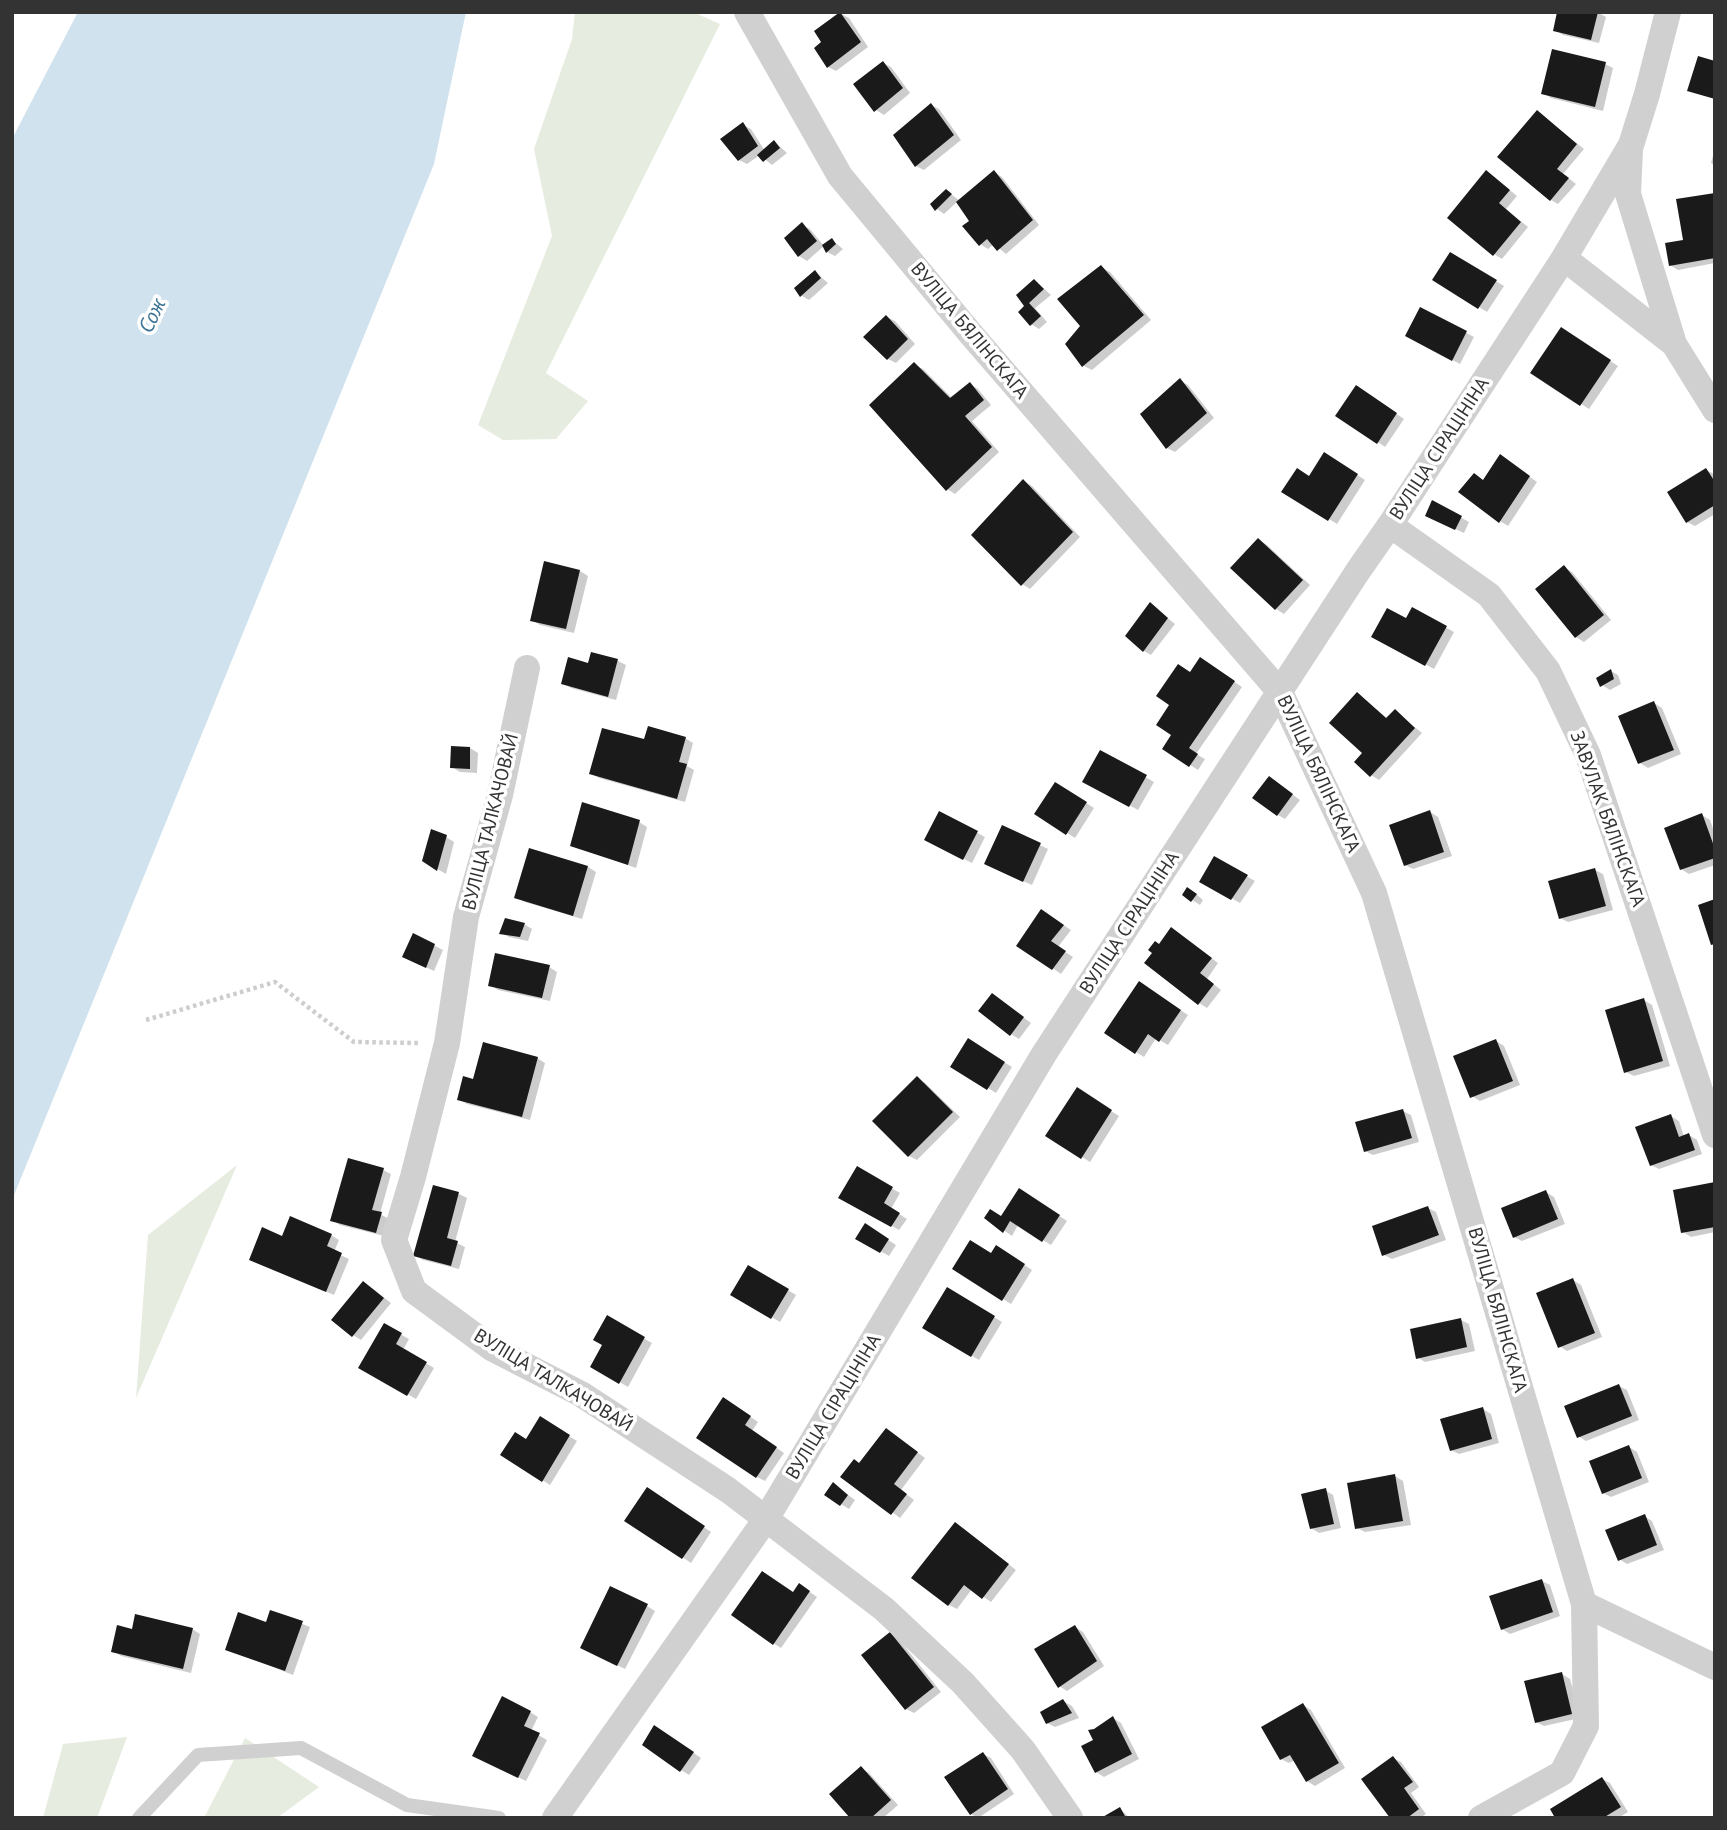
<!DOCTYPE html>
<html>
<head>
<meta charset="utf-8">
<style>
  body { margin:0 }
  #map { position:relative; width:1727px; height:1830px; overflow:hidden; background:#fff; font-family:"PT Sans",sans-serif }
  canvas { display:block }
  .frame { position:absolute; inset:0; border:14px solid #333; pointer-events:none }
</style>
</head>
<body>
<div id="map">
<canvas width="1727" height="1830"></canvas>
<div class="frame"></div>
</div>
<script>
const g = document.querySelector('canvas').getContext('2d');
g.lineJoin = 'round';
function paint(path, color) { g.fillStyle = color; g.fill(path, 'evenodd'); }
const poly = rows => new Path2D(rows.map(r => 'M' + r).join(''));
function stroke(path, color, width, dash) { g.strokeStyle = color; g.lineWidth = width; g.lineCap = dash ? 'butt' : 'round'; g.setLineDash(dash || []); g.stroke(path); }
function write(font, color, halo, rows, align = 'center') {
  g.font = font + ' "PT Sans",sans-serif'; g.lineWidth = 7; g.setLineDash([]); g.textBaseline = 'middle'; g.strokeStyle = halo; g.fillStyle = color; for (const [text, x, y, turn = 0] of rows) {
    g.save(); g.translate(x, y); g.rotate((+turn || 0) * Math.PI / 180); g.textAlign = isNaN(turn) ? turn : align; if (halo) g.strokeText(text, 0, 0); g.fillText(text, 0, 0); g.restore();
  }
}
const green = poly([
  [575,12,693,12,720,24,546,373,588,401,556,439,503,440,478,425,552,236,534,149,572,39],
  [237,1165,136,1398,148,1235],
  [127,1737,97,1818,43,1818,63,1744],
  [245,1738,319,1787,277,1818,204,1818]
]);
const water = poly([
  [78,12,466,12,434,164,12,1200,12,139]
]);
const shadow = poly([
  [1552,12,1597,12,1606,17,1599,43,1563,35,1555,30,1559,14],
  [841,14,849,18,868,47,836,71,828,67,816,48,823,42,816,32],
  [883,63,891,67,910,93,884,115,876,110],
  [1605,64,1613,68,1603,111,1551,98,1543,93],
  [931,105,939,109,961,140,924,170,916,166],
  [1538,112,1584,149,1563,174,1576,184,1558,204,1551,200],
  [743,125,751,129,765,151,775,142,787,153,772,165,760,155,747,164,739,160],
  [1715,149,1715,166,1711,163],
  [994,172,1002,177,1039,225,1006,254,994,244,988,249,980,244,971,221,958,201,944,214,937,209,947,191,960,201],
  [1494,177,1517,196,1506,209,1528,227,1502,259,1494,254],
  [1715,195,1715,263,1678,270,1670,265],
  [802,225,810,229,824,246,807,261,799,256],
  [832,240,843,249,835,256,827,252],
  [1451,254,1504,286,1487,312,1435,280],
  [1102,268,1110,272,1151,320,1092,370,1084,366,1067,344,1082,326],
  [815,272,828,283,809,300,802,296,797,288],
  [1035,281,1051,295,1035,308,1047,322,1039,329,1031,324,1026,306],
  [1421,309,1474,337,1460,364,1407,336],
  [887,317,895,321,915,344,896,363,888,359],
  [1569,334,1618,366,1589,409,1533,373],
  [915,365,923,369,952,398,970,384,978,389,991,405,972,421,999,452,955,494,947,489],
  [1180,381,1188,385,1214,418,1175,452,1167,448,1142,415],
  [1364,392,1404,419,1385,447,1378,442],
  [1333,459,1365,480,1337,524,1284,491,1310,478],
  [1508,461,1537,482,1508,526,1500,521,1484,481],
  [1706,470,1714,474,1715,514,1695,526,1687,522],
  [1024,481,1032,486,1080,537,1030,589,1022,584],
  [1433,502,1469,522,1464,533,1436,520],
  [1259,540,1267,545,1310,585,1284,614,1276,609],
  [1564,567,1572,572,1611,620,1584,642,1576,637],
  [580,571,588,576,574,633,540,625,532,620],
  [1151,605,1175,624,1151,655,1144,651],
  [1413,609,1454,632,1434,669,1374,636,1407,621],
  [592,654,618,661,626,665,616,700,571,688,563,683,589,665],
  [1208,664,1242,687,1196,754,1205,759,1198,770,1164,748,1173,735,1172,704,1191,674],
  [1611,671,1618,675,1621,684,1610,690,1602,685],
  [1358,694,1388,719,1395,711,1422,733,1379,780,1371,775,1365,753],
  [1654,703,1662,708,1681,754,1648,768,1640,763],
  [685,738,693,743,687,766,694,770,685,802,599,778,591,773,645,742],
  [470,748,478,753,477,773,460,772,452,767],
  [1101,752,1154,782,1138,810,1085,781],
  [1277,783,1300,800,1285,819,1278,815],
  [1064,789,1094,808,1075,838,1067,833],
  [1430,812,1438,817,1452,856,1413,869,1405,865],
  [940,813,985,837,972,863,934,844],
  [1702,815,1710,820,1715,834,1715,865,1689,874,1681,869],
  [639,822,647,827,636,868,572,845],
  [1003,827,1048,849,1032,885,994,868],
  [446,837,454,842,446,874,424,861],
  [531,850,588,867,596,872,582,919,525,902,517,898],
  [1215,858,1255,881,1240,903,1201,881],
  [1595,870,1603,874,1613,910,1568,922,1560,918],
  [1196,894,1203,900,1200,905,1192,900],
  [1050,916,1071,930,1058,947,1073,957,1061,974,1019,945],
  [524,924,532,929,528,941,509,937,502,933],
  [1179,934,1218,963,1207,979,1221,990,1207,1008,1199,1003,1160,946],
  [414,935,443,950,434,971,413,961],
  [549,967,557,972,550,1001,498,990,490,985],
  [1147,988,1188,1015,1168,1045,1156,1038,1144,1057,1136,1052],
  [1000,1000,1031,1023,1019,1039,1011,1034],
  [1644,1000,1652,1005,1670,1066,1634,1076,1626,1072],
  [969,1041,1012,1067,996,1093,953,1066],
  [1496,1041,1504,1046,1520,1085,1480,1101,1472,1096],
  [537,1058,545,1063,530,1120,467,1104,459,1099,474,1081],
  [917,1079,925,1083,960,1117,917,1160,909,1156,875,1121],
  [1077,1090,1119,1116,1090,1162,1048,1136],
  [1403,1111,1411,1115,1419,1142,1373,1155,1365,1151],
  [1671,1116,1679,1121,1684,1137,1689,1135,1697,1140,1702,1154,1659,1169,1651,1165],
  [857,1169,900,1193,891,1209,907,1219,899,1230,841,1197],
  [383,1170,391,1174,380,1214,389,1219,384,1236,340,1225,333,1220],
  [1715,1184,1715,1232,1691,1237,1683,1232],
  [434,1187,459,1194,467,1198,455,1242,465,1247,459,1269,423,1260,415,1255],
  [1546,1192,1554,1197,1565,1224,1522,1241,1514,1237],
  [1028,1195,1067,1221,1051,1245,1018,1225,1012,1236,986,1218,1002,1218],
  [1428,1208,1436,1212,1446,1240,1392,1259,1384,1255],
  [873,1230,896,1245,889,1256,858,1238],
  [331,1235,339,1240,334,1252,349,1259,334,1295,259,1263,283,1238],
  [1005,1252,1032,1270,1011,1304,1003,1299,992,1256],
  [749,1267,796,1295,780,1322,732,1294],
  [1573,1280,1581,1285,1602,1337,1567,1351,1559,1346],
  [372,1288,391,1303,361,1340,353,1335],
  [948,1289,1002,1322,979,1360,925,1327],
  [607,1318,652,1343,628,1387,592,1366,604,1344],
  [1461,1320,1469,1324,1475,1351,1425,1362,1417,1357],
  [384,1325,409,1339,403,1350,434,1368,416,1399,360,1367],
  [1619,1386,1627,1390,1639,1420,1586,1441,1578,1436],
  [732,1404,758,1422,752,1431,784,1453,765,1481,757,1477],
  [1483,1409,1491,1414,1499,1443,1459,1454,1451,1450],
  [541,1419,577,1441,550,1485,502,1454,527,1441],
  [894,1435,925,1458,901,1490,914,1500,900,1518,843,1476,860,1465],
  [1629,1447,1637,1452,1649,1482,1611,1497,1603,1493],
  [1395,1476,1403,1481,1411,1525,1365,1532,1357,1528],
  [833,1484,855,1500,849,1509,826,1495],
  [1325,1490,1333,1495,1341,1528,1319,1533,1311,1528],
  [655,1494,711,1532,691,1563,627,1520],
  [1644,1516,1652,1521,1664,1550,1627,1564,1619,1559],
  [963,1528,1016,1570,991,1602,972,1589,957,1609,949,1605],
  [1542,1581,1550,1585,1560,1616,1510,1634,1502,1629],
  [807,1590,817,1597,781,1648,773,1643,794,1594],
  [647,1606,655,1611,625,1669,590,1652],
  [272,1612,310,1627,293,1675,227,1649,267,1624],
  [1075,1627,1083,1632,1104,1666,1067,1691,1059,1686],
  [192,1629,200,1634,191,1673,121,1656,113,1651,133,1631],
  [890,1634,898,1638,941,1692,914,1713,906,1709],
  [1562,1674,1570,1679,1580,1718,1544,1726,1536,1722],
  [1063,1701,1072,1706,1079,1718,1055,1727,1047,1723],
  [1303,1705,1311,1710,1345,1768,1315,1786,1307,1781,1295,1760,1289,1763,1281,1759],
  [530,1712,538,1717,531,1731,547,1740,526,1781,482,1760],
  [1113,1718,1121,1723,1139,1759,1104,1777,1096,1772,1094,1730],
  [663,1732,701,1758,689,1775,681,1770],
  [983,1754,991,1758,1014,1794,978,1818,971,1814],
  [1393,1758,1401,1762,1419,1787,1411,1793,1426,1814,1420,1818,1392,1818],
  [861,1768,869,1773,898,1805,883,1818,852,1818],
  [1602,1779,1610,1783,1628,1812,1618,1818,1557,1818],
  [1120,1809,1130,1818,1104,1818]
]);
const building = poly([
  [840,12,861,42,827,68,814,48,821,42,814,31],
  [1557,12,1598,12,1591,40,1553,31],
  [1552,49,1606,62,1595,107,1541,94],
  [1698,56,1715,61,1715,99,1687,91],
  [883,61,903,88,874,112,853,84],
  [931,103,954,135,915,167,893,135],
  [1537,110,1577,144,1557,169,1569,178,1550,201,1497,157],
  [743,122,758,146,738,161,720,139],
  [774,140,780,148,763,162,757,155],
  [994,170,1033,220,997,251,987,239,979,246,962,226,969,221,956,202],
  [1486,170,1510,190,1499,203,1521,222,1493,256,1447,218],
  [946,189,952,194,935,211,930,204],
  [1715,193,1715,258,1669,266,1665,243,1683,240,1676,199],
  [802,222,817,241,798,257,784,238],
  [832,238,836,244,826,253,822,245],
  [1450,252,1497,280,1478,309,1432,280],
  [1101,265,1144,315,1082,367,1065,344,1080,326,1057,299],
  [815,270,821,278,800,297,794,288],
  [1034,279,1044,289,1029,303,1041,316,1030,326,1018,312,1024,306,1016,295],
  [1420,307,1467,331,1452,361,1405,336],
  [886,315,908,339,887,360,863,337],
  [1561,327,1611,360,1580,406,1530,373],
  [914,362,950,398,970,382,984,400,965,416,992,447,946,491,869,405],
  [1180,378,1207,413,1166,449,1140,414],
  [1356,385,1397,413,1377,444,1335,416],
  [1324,452,1358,474,1328,521,1281,492,1297,468,1309,476],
  [1500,454,1530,476,1499,523,1458,492,1474,473,1483,480],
  [1706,468,1715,482,1715,505,1686,523,1667,492],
  [1023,479,1073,532,1021,586,971,535],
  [1432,500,1462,516,1455,530,1425,516],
  [1258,538,1303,580,1275,610,1230,568],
  [544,561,580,570,566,629,530,621],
  [1564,565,1604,615,1575,638,1535,589],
  [1150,602,1168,618,1143,652,1125,636],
  [1412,607,1447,626,1425,666,1371,637,1387,608,1406,618],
  [591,652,618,659,608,697,561,684,568,657,588,663],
  [1200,657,1235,681,1189,748,1198,754,1189,767,1162,749,1171,735,1156,725,1169,705,1156,696,1178,664,1190,672],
  [1611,669,1614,679,1600,687,1596,678],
  [1357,692,1386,718,1395,709,1415,728,1370,777,1354,762,1362,753,1329,723],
  [1654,701,1674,750,1638,764,1618,716],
  [648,726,686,737,679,762,687,764,677,799,589,774,602,728,644,739],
  [451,746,470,747,470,769,450,768],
  [1100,750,1147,775,1129,807,1082,782],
  [1269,776,1293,794,1277,816,1252,798],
  [1055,782,1087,802,1066,835,1034,814],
  [582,802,640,820,628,865,570,846],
  [1430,810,1444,852,1404,866,1389,825],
  [939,811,978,831,963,860,924,840],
  [1702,813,1715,849,1715,858,1680,870,1664,828],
  [1002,825,1041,843,1023,882,984,864],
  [431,829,447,835,437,871,422,861],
  [529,848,588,866,573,916,514,898],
  [1214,856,1248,875,1231,900,1199,882],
  [1595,868,1606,906,1559,919,1548,881],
  [1187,887,1197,894,1191,902,1182,895],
  [1715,899,1715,944,1711,945,1698,905],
  [1041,909,1064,925,1051,941,1066,951,1052,970,1016,946],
  [505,918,525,923,520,937,499,934],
  [1171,927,1212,958,1200,973,1214,984,1198,1005,1144,963,1152,953,1148,950,1155,941,1159,944],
  [413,933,435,944,426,968,402,957],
  [495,953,550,965,542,998,488,986],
  [1139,981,1181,1010,1159,1042,1148,1034,1135,1054,1104,1033],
  [992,993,1024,1017,1010,1036,978,1011],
  [1644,998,1663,1061,1624,1073,1605,1010],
  [968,1038,1005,1062,987,1090,950,1067],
  [1496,1039,1513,1081,1470,1098,1453,1056],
  [483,1042,538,1057,522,1117,457,1100,463,1076,473,1079],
  [917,1076,953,1112,908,1157,872,1121],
  [1077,1087,1112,1110,1081,1159,1045,1136],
  [1403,1109,1412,1138,1364,1152,1355,1122],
  [1671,1114,1679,1137,1689,1133,1695,1150,1650,1166,1635,1127],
  [348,1158,384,1168,372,1210,382,1212,376,1233,330,1221],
  [857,1166,893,1187,884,1203,900,1213,891,1227,838,1198],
  [1715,1182,1715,1227,1681,1233,1673,1190],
  [433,1185,459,1192,447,1238,458,1241,451,1266,413,1256],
  [1019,1188,1060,1215,1042,1242,1010,1221,1003,1233,984,1218,990,1209,1001,1216],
  [1546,1190,1558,1219,1513,1238,1501,1208],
  [1428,1206,1439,1235,1382,1256,1372,1226],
  [290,1216,332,1234,327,1246,342,1253,326,1292,249,1260,262,1227,282,1236],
  [865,1223,889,1239,880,1253,855,1239],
  [970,1240,991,1253,996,1245,1025,1264,1002,1301,952,1269],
  [748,1265,789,1289,771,1319,730,1295],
  [1573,1278,1595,1333,1558,1348,1536,1293],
  [363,1281,384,1298,352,1337,331,1320],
  [947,1287,995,1316,971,1357,922,1328],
  [607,1315,645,1337,619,1384,590,1367,602,1345,593,1340],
  [1461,1318,1467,1347,1416,1359,1410,1329],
  [384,1323,402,1333,396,1344,427,1362,407,1396,358,1368],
  [1619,1384,1632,1416,1577,1438,1564,1406],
  [723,1397,751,1416,745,1425,777,1447,756,1478,696,1438],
  [1483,1407,1492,1439,1450,1451,1440,1419],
  [540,1416,570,1435,542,1482,500,1455,515,1432,526,1439],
  [886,1428,918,1452,894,1484,907,1494,891,1515,840,1477,854,1459,859,1463],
  [1629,1445,1642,1478,1602,1494,1589,1461],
  [1395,1474,1403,1521,1355,1529,1347,1483],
  [833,1482,848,1495,840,1506,824,1495],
  [647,1487,705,1526,682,1559,624,1521],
  [1326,1488,1334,1524,1310,1529,1301,1494],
  [1645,1514,1657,1545,1618,1561,1605,1530],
  [955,1522,1009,1564,982,1599,964,1585,948,1606,911,1578],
  [762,1571,793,1592,799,1583,810,1591,773,1645,731,1615],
  [1542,1579,1553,1612,1501,1630,1489,1596],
  [610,1586,648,1604,617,1666,580,1648],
  [270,1610,303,1621,285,1671,225,1650,238,1612,266,1622],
  [135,1614,193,1628,183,1669,111,1652,117,1625,132,1629],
  [1075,1625,1097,1661,1058,1688,1034,1649],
  [890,1632,934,1687,905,1710,861,1655],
  [1562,1672,1572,1714,1535,1723,1524,1681],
  [502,1696,531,1711,524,1726,540,1733,518,1778,472,1756],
  [1063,1699,1072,1713,1046,1724,1040,1712],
  [1303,1703,1339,1763,1306,1782,1290,1755,1280,1760,1261,1727],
  [1113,1716,1132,1754,1095,1773,1081,1746,1093,1740,1088,1730,1094,1729],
  [654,1725,694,1752,680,1772,642,1745],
  [983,1752,1008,1789,970,1815,944,1777],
  [1393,1756,1413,1782,1404,1788,1419,1809,1407,1818,1390,1818,1361,1779],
  [861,1766,891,1800,871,1818,850,1818,829,1794],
  [1602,1777,1621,1807,1603,1818,1555,1818,1550,1809],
  [1120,1807,1126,1818,1101,1818]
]);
const path = poly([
  [146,1020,275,982,354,1042,418,1043]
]);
const lane = poly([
  [139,1818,198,1755,301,1748,407,1805,499,1818]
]);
const street = poly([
  [747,12,840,176,970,333,1280,692,1374,893,1584,1604,1586,1726,1562,1773,1481,1818],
  [1630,150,1628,194,1674,344],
  [1564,258,1674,344,1715,410],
  [1390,525,1489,595,1548,671,1588,755,1715,1135],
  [527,668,500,795,466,917,447,1043,413,1177,394,1240,414,1291,493,1349,581,1394,728,1490,884,1609,963,1683,1023,1750,1070,1818],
  [1584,1604,1715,1667],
  [555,1818,766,1519,1044,1054,1358,571,1390,525,1564,258,1631,145,1647,94,1668,12]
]);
const streetNames = [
  ["ВУЛІЦА БЯЛІНСКАГА",969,331,50],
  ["ВУЛІЦА СІРАЦІНІНА",1440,449,-57],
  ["ВУЛІЦА БЯЛІНСКАГА",1318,774,65],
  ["ЗАВУЛАК БЯЛІНСКАГА",1607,819,70],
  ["ВУЛІЦА ТАЛКАЧОВАЙ",491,822,-76],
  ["ВУЛІЦА СІРАЦІНІНА",1130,923,-57],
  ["ВУЛІЦА БЯЛІНСКАГА",1497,1310,74],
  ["ВУЛІЦА ТАЛКАЧОВАЙ",553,1381,31],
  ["ВУЛІЦА СІРАЦІНІНА",834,1407,-59]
];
const waterNames = [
  ["Сож",153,316,-65]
];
paint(green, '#e6ecdf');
paint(water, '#cfe2ee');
paint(shadow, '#0003');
paint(building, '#1a1a1a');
stroke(path, '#cdcdcd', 4.5, [3.5, 3.5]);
stroke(lane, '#d0d0d0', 14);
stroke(street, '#d0d0d0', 26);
write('19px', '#333', '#fff', streetNames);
write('italic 21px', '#3f7597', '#fff', waterNames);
</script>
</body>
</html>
